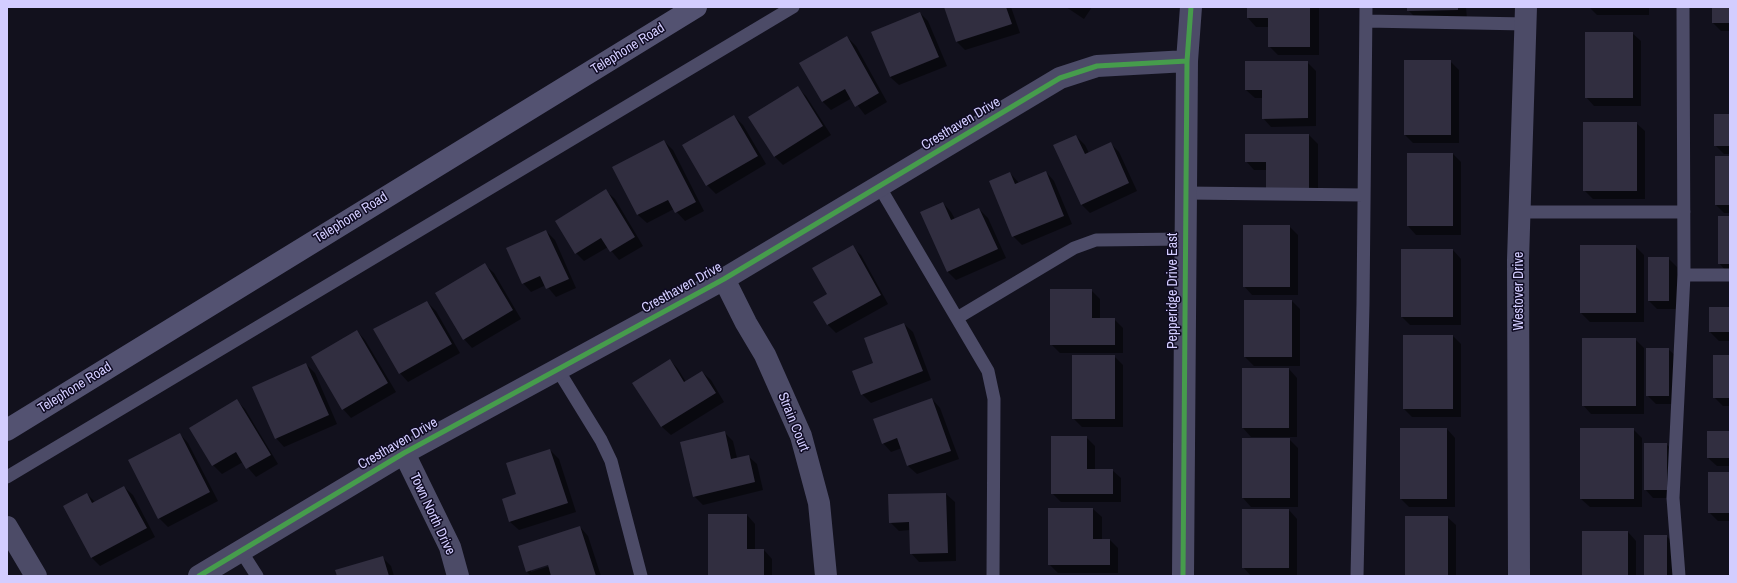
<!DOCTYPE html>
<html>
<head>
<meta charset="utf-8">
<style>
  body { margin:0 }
  #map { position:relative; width:1737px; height:583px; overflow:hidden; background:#12111d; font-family:"Archivo Narrow",sans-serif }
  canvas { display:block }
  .frame { position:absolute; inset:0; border:8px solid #d3cdff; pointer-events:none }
</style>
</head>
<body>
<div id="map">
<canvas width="1737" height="583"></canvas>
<div class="frame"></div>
</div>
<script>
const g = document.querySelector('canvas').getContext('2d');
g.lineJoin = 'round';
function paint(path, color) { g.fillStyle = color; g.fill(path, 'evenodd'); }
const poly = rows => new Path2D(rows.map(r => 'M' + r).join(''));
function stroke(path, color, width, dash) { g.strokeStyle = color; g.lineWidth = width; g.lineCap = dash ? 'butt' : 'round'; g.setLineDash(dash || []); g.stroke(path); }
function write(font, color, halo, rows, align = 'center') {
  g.font = font + ' "Archivo Narrow",sans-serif'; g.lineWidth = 3; g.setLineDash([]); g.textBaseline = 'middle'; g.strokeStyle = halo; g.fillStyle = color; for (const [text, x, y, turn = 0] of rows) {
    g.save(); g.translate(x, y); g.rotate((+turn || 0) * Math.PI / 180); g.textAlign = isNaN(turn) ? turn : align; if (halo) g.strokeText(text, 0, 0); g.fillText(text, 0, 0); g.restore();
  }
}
const shadow = poly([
  [945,7,1011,7,1020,33,965,50,957,42],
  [1066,7,1092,7,1084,19],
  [1248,7,1319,7,1319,55,1278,55,1269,46,1269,27,1256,27,1248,18],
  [1408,7,1466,7,1467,19,1417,19,1408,10],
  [1589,7,1649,7,1649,15,1597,15],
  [1713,7,1730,7,1730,31,1721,31,1713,23],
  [920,13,928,21,947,66,899,85,890,77,872,33],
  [1632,33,1641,41,1641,106,1594,106,1586,97],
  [847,37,856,46,887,102,865,115,852,98,831,110,822,101],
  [1450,61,1459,70,1459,143,1413,143,1405,135],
  [1307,62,1316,71,1316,126,1271,127,1263,118,1263,98,1255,98,1246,90],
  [797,87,806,96,831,135,783,165,775,157,750,118],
  [1730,115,1730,154,1724,154,1715,145],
  [734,116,743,125,766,164,716,194,707,185,684,146],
  [1636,123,1645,131,1645,199,1593,199,1584,190],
  [1309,135,1318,144,1318,197,1267,170,1254,170,1246,161],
  [1076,136,1085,145,1089,153,1111,144,1119,152,1137,191,1090,213,1081,204],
  [664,141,673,150,704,211,685,221,674,209,647,223,638,215,614,167],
  [1453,154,1461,162,1461,235,1416,235,1408,226],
  [1730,157,1730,213,1724,213,1716,205],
  [1046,172,1054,181,1072,224,1022,245,1013,236,1010,173,1019,183],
  [606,191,615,199,643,246,619,260,608,247,584,261,576,253],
  [943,203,951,212,955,219,979,209,988,218,1006,258,956,280,947,271],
  [1730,217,1730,272,1727,272,1719,263],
  [1289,226,1298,235,1298,295,1252,295,1244,286],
  [546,231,555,240,576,288,556,297,546,285,531,292,523,283],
  [1635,246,1644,255,1644,322,1590,322,1581,313],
  [852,247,861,255,888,304,836,333,828,325,829,295],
  [1453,250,1461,259,1461,325,1410,325,1402,317],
  [1668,258,1677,267,1677,309,1657,309,1649,301],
  [485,265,494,273,521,319,472,348,464,339],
  [1091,290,1100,299,1100,319,1114,319,1123,328,1123,353,1060,353,1051,344],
  [1245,301,1292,301,1300,309,1300,366,1254,366,1245,357],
  [427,302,436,311,460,353,408,382,400,373],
  [1710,308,1730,308,1730,341,1719,341,1710,332],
  [904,324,913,332,931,380,871,403,862,394,875,364],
  [357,331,365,340,396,392,351,418,343,409],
  [1453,336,1461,344,1461,417,1412,417,1404,409],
  [1635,339,1644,348,1644,414,1591,414,1583,405],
  [1668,349,1677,357,1677,404,1656,404,1647,395],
  [1114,356,1123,365,1123,427,1082,427,1073,418],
  [1730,356,1730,406,1723,406,1714,397],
  [670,360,678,369,686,382,702,372,711,380,724,402,671,435,662,427,634,383],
  [306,364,315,373,337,424,284,447,276,438],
  [1289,369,1297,378,1297,437,1251,437,1243,428],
  [932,399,940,408,959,459,917,474,908,466,902,448,891,452,883,443],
  [237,401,245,409,278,464,256,477,243,462,222,474,213,465,191,428],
  [1447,429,1455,438,1455,507,1409,507,1401,499],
  [1633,429,1642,438,1642,507,1590,507,1581,499],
  [724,432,733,441,737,458,748,456,757,464,763,490,703,505,694,496],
  [1730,432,1730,466,1717,466,1708,458],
  [180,434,188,443,218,501,168,527,159,518],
  [1086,437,1095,446,1095,470,1112,470,1121,478,1121,502,1061,502,1052,493],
  [1289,439,1298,448,1298,507,1251,507,1243,498],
  [1666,444,1675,452,1675,498,1653,498,1645,489],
  [550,450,559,459,576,512,519,530,510,522,517,495],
  [1730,473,1730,521,1718,521,1709,512],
  [124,487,133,495,155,537,100,566,92,558,64,506,87,494,95,502],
  [946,494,955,502,956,561,919,562,911,553,910,530,899,531,890,522],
  [1049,509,1093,509,1102,517,1102,540,1110,540,1118,548,1118,573,1058,573,1049,564],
  [1289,510,1297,519,1297,576,1251,576,1243,567],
  [747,515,755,524,755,550,764,550,772,559,772,576,710,576],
  [1447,517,1456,525,1456,576,1406,576],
  [580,527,588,536,601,576,531,576,527,572],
  [552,563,553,565,531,572,531,570],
  [1628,532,1636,541,1636,576,1583,576],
  [1666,536,1675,544,1675,576,1645,576],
  [383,558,391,566,394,576,338,576]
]);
const building = poly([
  [944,7,1006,7,1012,24,956,42],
  [1247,7,1310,7,1310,47,1268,47,1268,18,1247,18],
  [1407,7,1458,7,1458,10,1407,11],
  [1712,7,1730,7,1730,23,1712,23],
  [920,12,939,57,890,77,871,32],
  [1585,32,1633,32,1633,98,1585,98],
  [847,36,879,93,855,107,845,89,822,102,799,63],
  [1404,60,1451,60,1451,135,1404,135],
  [1245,61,1308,61,1308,118,1262,119,1262,90,1245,90],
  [798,86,823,126,774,157,748,117],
  [1714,114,1730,114,1730,146,1714,146],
  [734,115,758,156,706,186,682,145],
  [1583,122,1637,122,1637,191,1583,191],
  [1245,134,1309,134,1309,189,1266,189,1266,162,1245,162],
  [1076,135,1085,154,1111,142,1129,183,1081,205,1053,145],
  [664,140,696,202,675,213,668,200,637,215,612,167],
  [1407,153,1453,153,1453,226,1407,226],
  [1715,156,1730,156,1730,205,1715,205],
  [1046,171,1064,216,1012,237,989,181,1010,172,1015,184],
  [606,189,635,237,610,252,601,238,575,254,555,221],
  [943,202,951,220,979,208,998,249,947,272,920,212],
  [1718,216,1730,216,1730,264,1718,264],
  [1243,225,1290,225,1290,287,1243,287],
  [546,230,569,279,546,289,540,276,522,284,506,248],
  [853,245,881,295,827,325,813,302,827,294,812,268],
  [1580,245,1636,245,1636,313,1580,313],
  [1401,249,1453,249,1453,317,1401,317],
  [1648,257,1669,257,1669,301,1648,301],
  [485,263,513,310,463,340,435,293],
  [1050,289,1092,289,1092,318,1115,318,1115,345,1050,345],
  [1244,300,1292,300,1292,357,1244,357],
  [427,301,452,344,399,374,373,329],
  [1709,307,1730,307,1730,332,1709,332],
  [904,323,923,371,861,395,852,371,873,363,864,338],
  [357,330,388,383,342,410,311,357],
  [1403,335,1453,335,1453,409,1403,409],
  [1582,338,1636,338,1636,406,1582,406],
  [1646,348,1669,348,1669,396,1646,396],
  [1072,355,1115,355,1115,419,1072,419],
  [1713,355,1730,355,1730,398,1713,398],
  [670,359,684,382,702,371,716,393,661,427,632,383],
  [306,363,329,415,275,439,252,387],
  [1242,368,1289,368,1289,428,1242,428],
  [932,398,951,451,907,466,897,438,882,444,873,419],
  [237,399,271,455,246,469,236,452,212,466,189,428],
  [1400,428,1447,428,1447,499,1400,499],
  [1580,428,1634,428,1634,499,1580,499],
  [725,431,731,459,749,455,755,482,693,497,680,442],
  [1707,431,1730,431,1730,458,1707,458],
  [180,433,210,492,158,519,128,460],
  [1051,436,1087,436,1087,469,1113,469,1113,494,1051,494],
  [1242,438,1290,438,1290,498,1242,498],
  [1644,443,1667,443,1667,490,1644,490],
  [550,449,568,503,509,522,502,499,516,494,506,463],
  [1708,472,1730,472,1730,513,1708,513],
  [124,486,147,528,91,558,63,506,87,493,92,503],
  [946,493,948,553,910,554,909,522,889,523,888,494],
  [1048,508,1093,508,1093,539,1110,539,1110,565,1048,565],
  [1242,509,1289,509,1289,568,1242,568],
  [708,514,747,514,747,549,764,549,764,576,708,576],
  [1405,516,1448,516,1448,576,1405,576],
  [580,526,596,576,551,576,548,565,526,572,518,546],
  [1582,531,1628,531,1628,576,1582,576],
  [1644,535,1667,535,1667,576,1644,576],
  [383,556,389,576,337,576,335,570]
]);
const service = poly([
  [1366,21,1526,24],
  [879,186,988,371,994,399,993,576],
  [1186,193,1364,195],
  [1520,212,1684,212],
  [1684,275,1730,275],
  [957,318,1074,248,1096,240,1186,239],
  [558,370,601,440,611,461,641,576],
  [7,477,793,7],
  [241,551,257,576],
  [1357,576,1363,304,1366,7],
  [1679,576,1673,498,1684,275,1683,7]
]);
const minor = poly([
  [724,279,746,323,765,355,801,436,819,503,826,576],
  [404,453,450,547,458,576],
  [7,527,36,576],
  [199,576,404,453,724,279,1060,78,1097,66,1187,61],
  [1183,576,1187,61,1191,7],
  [1519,576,1518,260,1526,7]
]);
const secondary = poly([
  [7,430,696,7]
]);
const cycleway = poly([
  [199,576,404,453,724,279,1060,78,1097,66,1187,61],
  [1183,576,1187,61,1191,7]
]);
const streetNames = [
  ["Telephone Road",628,49,-32],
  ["Cresthaven Drive",961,124,-31],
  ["Telephone Road",351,218,-32],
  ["Cresthaven Drive",682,288,-29],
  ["Pepperidge Drive East",1173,291,-90],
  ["Westover Drive",1519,291,-90],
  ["Telephone Road",75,388,-32],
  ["Strain Court",793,422,68],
  ["Cresthaven Drive",398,444,-30],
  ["Town North Drive",432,514,65]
];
paint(shadow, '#0007');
paint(building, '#312e40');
stroke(service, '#4c4b67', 13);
stroke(minor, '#4c4b67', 22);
stroke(secondary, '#535271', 22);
stroke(cycleway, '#469c4c', 5);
write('14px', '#d3cdff', '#0f0b23', streetNames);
</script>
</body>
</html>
